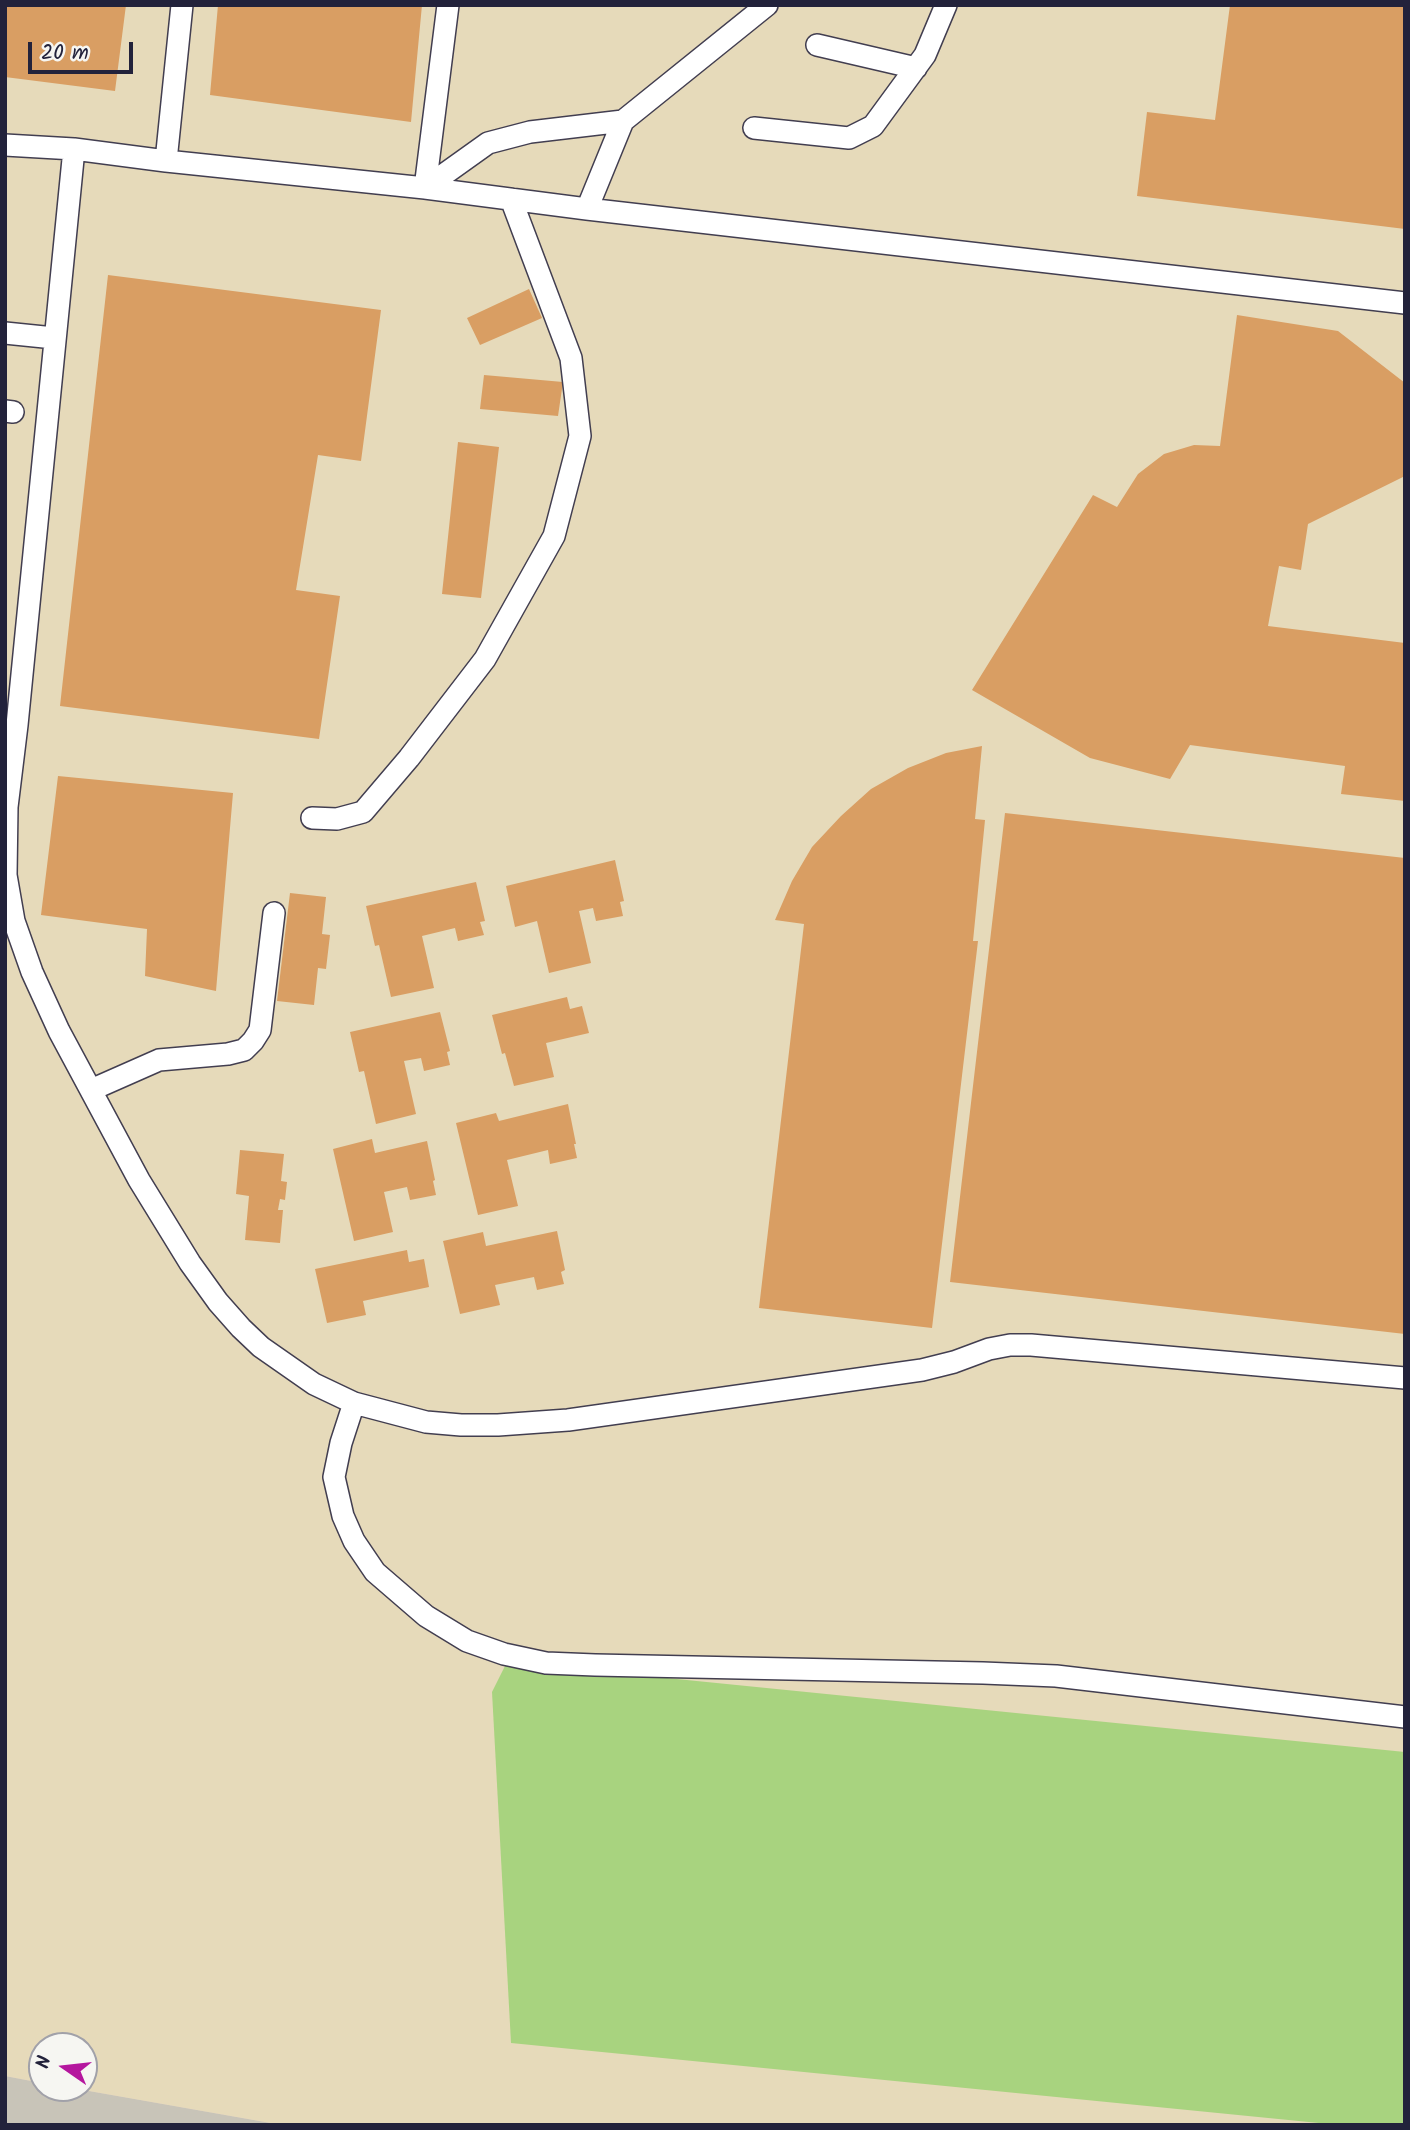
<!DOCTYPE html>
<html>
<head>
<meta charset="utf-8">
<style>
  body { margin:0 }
  #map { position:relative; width:1410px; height:2130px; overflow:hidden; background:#f4dfc7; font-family:Kalam,sans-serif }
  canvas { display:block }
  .frame { position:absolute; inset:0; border:7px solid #22223b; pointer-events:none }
  .north { position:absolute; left:28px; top:2032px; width:70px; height:70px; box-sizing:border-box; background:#f6f6f2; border:2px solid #a1a1a9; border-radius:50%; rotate:284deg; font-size:19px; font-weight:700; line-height:28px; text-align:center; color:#22223b }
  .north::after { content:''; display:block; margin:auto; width:24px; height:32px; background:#b5179e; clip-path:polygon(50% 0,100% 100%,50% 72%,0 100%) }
  .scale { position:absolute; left:28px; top:42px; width:105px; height:32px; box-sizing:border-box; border:4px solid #22223b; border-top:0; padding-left:9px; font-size:21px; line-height:24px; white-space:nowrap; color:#22223b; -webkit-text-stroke:5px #f6f6f2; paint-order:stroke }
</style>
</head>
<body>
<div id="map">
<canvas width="1410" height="2130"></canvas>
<div class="frame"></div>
<div class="north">N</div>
<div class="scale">20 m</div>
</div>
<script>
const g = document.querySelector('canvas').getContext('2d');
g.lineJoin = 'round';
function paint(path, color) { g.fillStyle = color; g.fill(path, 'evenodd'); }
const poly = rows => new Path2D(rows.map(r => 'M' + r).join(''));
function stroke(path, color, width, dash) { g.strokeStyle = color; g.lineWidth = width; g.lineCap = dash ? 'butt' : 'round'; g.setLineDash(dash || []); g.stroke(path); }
const built = poly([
  [5,5,1405,5,1405,2125,282,2125,72,2088,84,2088,84,2046,42,2046,42,2083,5,2076]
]);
const industrial = poly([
  [5,2076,42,2083,42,2088,72,2088,282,2125,5,2125]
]);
const green = poly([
  [507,1662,1405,1752,1405,2125,1339,2125,511,2043,492,1692]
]);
const building = poly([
  [5,5,126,5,115,91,5,77],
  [218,5,422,5,411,122,210,95],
  [1230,5,1405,5,1405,229,1137,196,1147,112,1215,120],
  [108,275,381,310,361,461,318,455,296,590,340,596,319,739,60,706],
  [529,289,542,318,480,345,467,318],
  [1237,315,1338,331,1405,383,1405,476,1308,524,1301,570,1279,566,1268,626,1405,643,1405,801,1341,794,1345,766,1190,745,1170,779,1090,758,972,690,1093,495,1117,507,1138,474,1164,454,1194,445,1220,446],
  [484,375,563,382,558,416,480,409],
  [458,442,499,447,481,598,442,594],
  [982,746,975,819,985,820,973,941,978,941,932,1328,759,1308,804,924,775,920,792,881,812,847,841,816,871,789,908,768,946,753],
  [58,776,233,793,216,991,145,976,147,929,41,915],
  [1005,813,1405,858,1405,1334,950,1282],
  [615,860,624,901,620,902,623,916,596,921,593,908,579,911,591,963,549,973,537,921,515,927,506,886],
  [476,882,485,921,480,922,484,935,458,941,455,928,422,936,434,988,391,997,379,945,375,946,366,906],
  [290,893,326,897,322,934,330,935,326,969,318,968,314,1005,277,1001],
  [567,997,570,1009,582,1006,589,1033,546,1043,554,1077,514,1086,505,1053,502,1054,492,1015],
  [440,1012,450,1051,447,1052,450,1065,424,1071,421,1058,404,1061,416,1114,376,1124,364,1071,359,1072,350,1032],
  [568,1104,576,1144,574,1144,577,1158,550,1164,548,1150,507,1160,518,1206,478,1215,456,1123,496,1113,499,1121],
  [372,1139,375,1153,427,1141,435,1180,433,1181,436,1195,410,1200,407,1187,384,1192,393,1232,354,1241,333,1149],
  [240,1150,284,1154,281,1181,287,1182,285,1200,280,1199,278,1210,283,1210,280,1243,245,1240,249,1196,236,1194],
  [557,1231,565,1270,561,1272,564,1284,537,1290,534,1277,495,1285,500,1305,460,1314,443,1241,483,1232,486,1246],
  [407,1250,409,1262,424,1259,429,1287,363,1301,366,1315,327,1323,315,1269]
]);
const service = poly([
  [817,45,916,68],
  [754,128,849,138,873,126,925,55,946,5],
  [5,145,74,149,166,161,425,188,587,209,1405,303],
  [74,149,17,725,7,807,6,875,14,921,32,972,59,1031,139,1180,190,1263,218,1302,241,1328,261,1347,314,1384,354,1403,426,1422,461,1425,498,1425,568,1420,922,1370,954,1362,989,1349,1010,1345,1031,1345,1405,1378],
  [166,161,182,5],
  [425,188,488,143,530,132,623,121,767,5],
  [425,188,448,5],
  [587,209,623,121],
  [5,333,54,338],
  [5,411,13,412],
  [312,818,337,819,363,812,409,758,485,659,554,536,580,436,571,358,511,199],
  [91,1090,159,1060,228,1054,244,1050,253,1041,260,1030,274,913],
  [354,1403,341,1443,334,1477,343,1516,354,1541,375,1572,426,1616,467,1641,504,1654,546,1663,595,1665,983,1673,1056,1676,1405,1717]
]);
paint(built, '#e6daba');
paint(industrial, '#c8c4b8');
paint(green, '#a8d37f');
paint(building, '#d99e63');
stroke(service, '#423e50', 24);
stroke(service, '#fff', 21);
</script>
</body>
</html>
